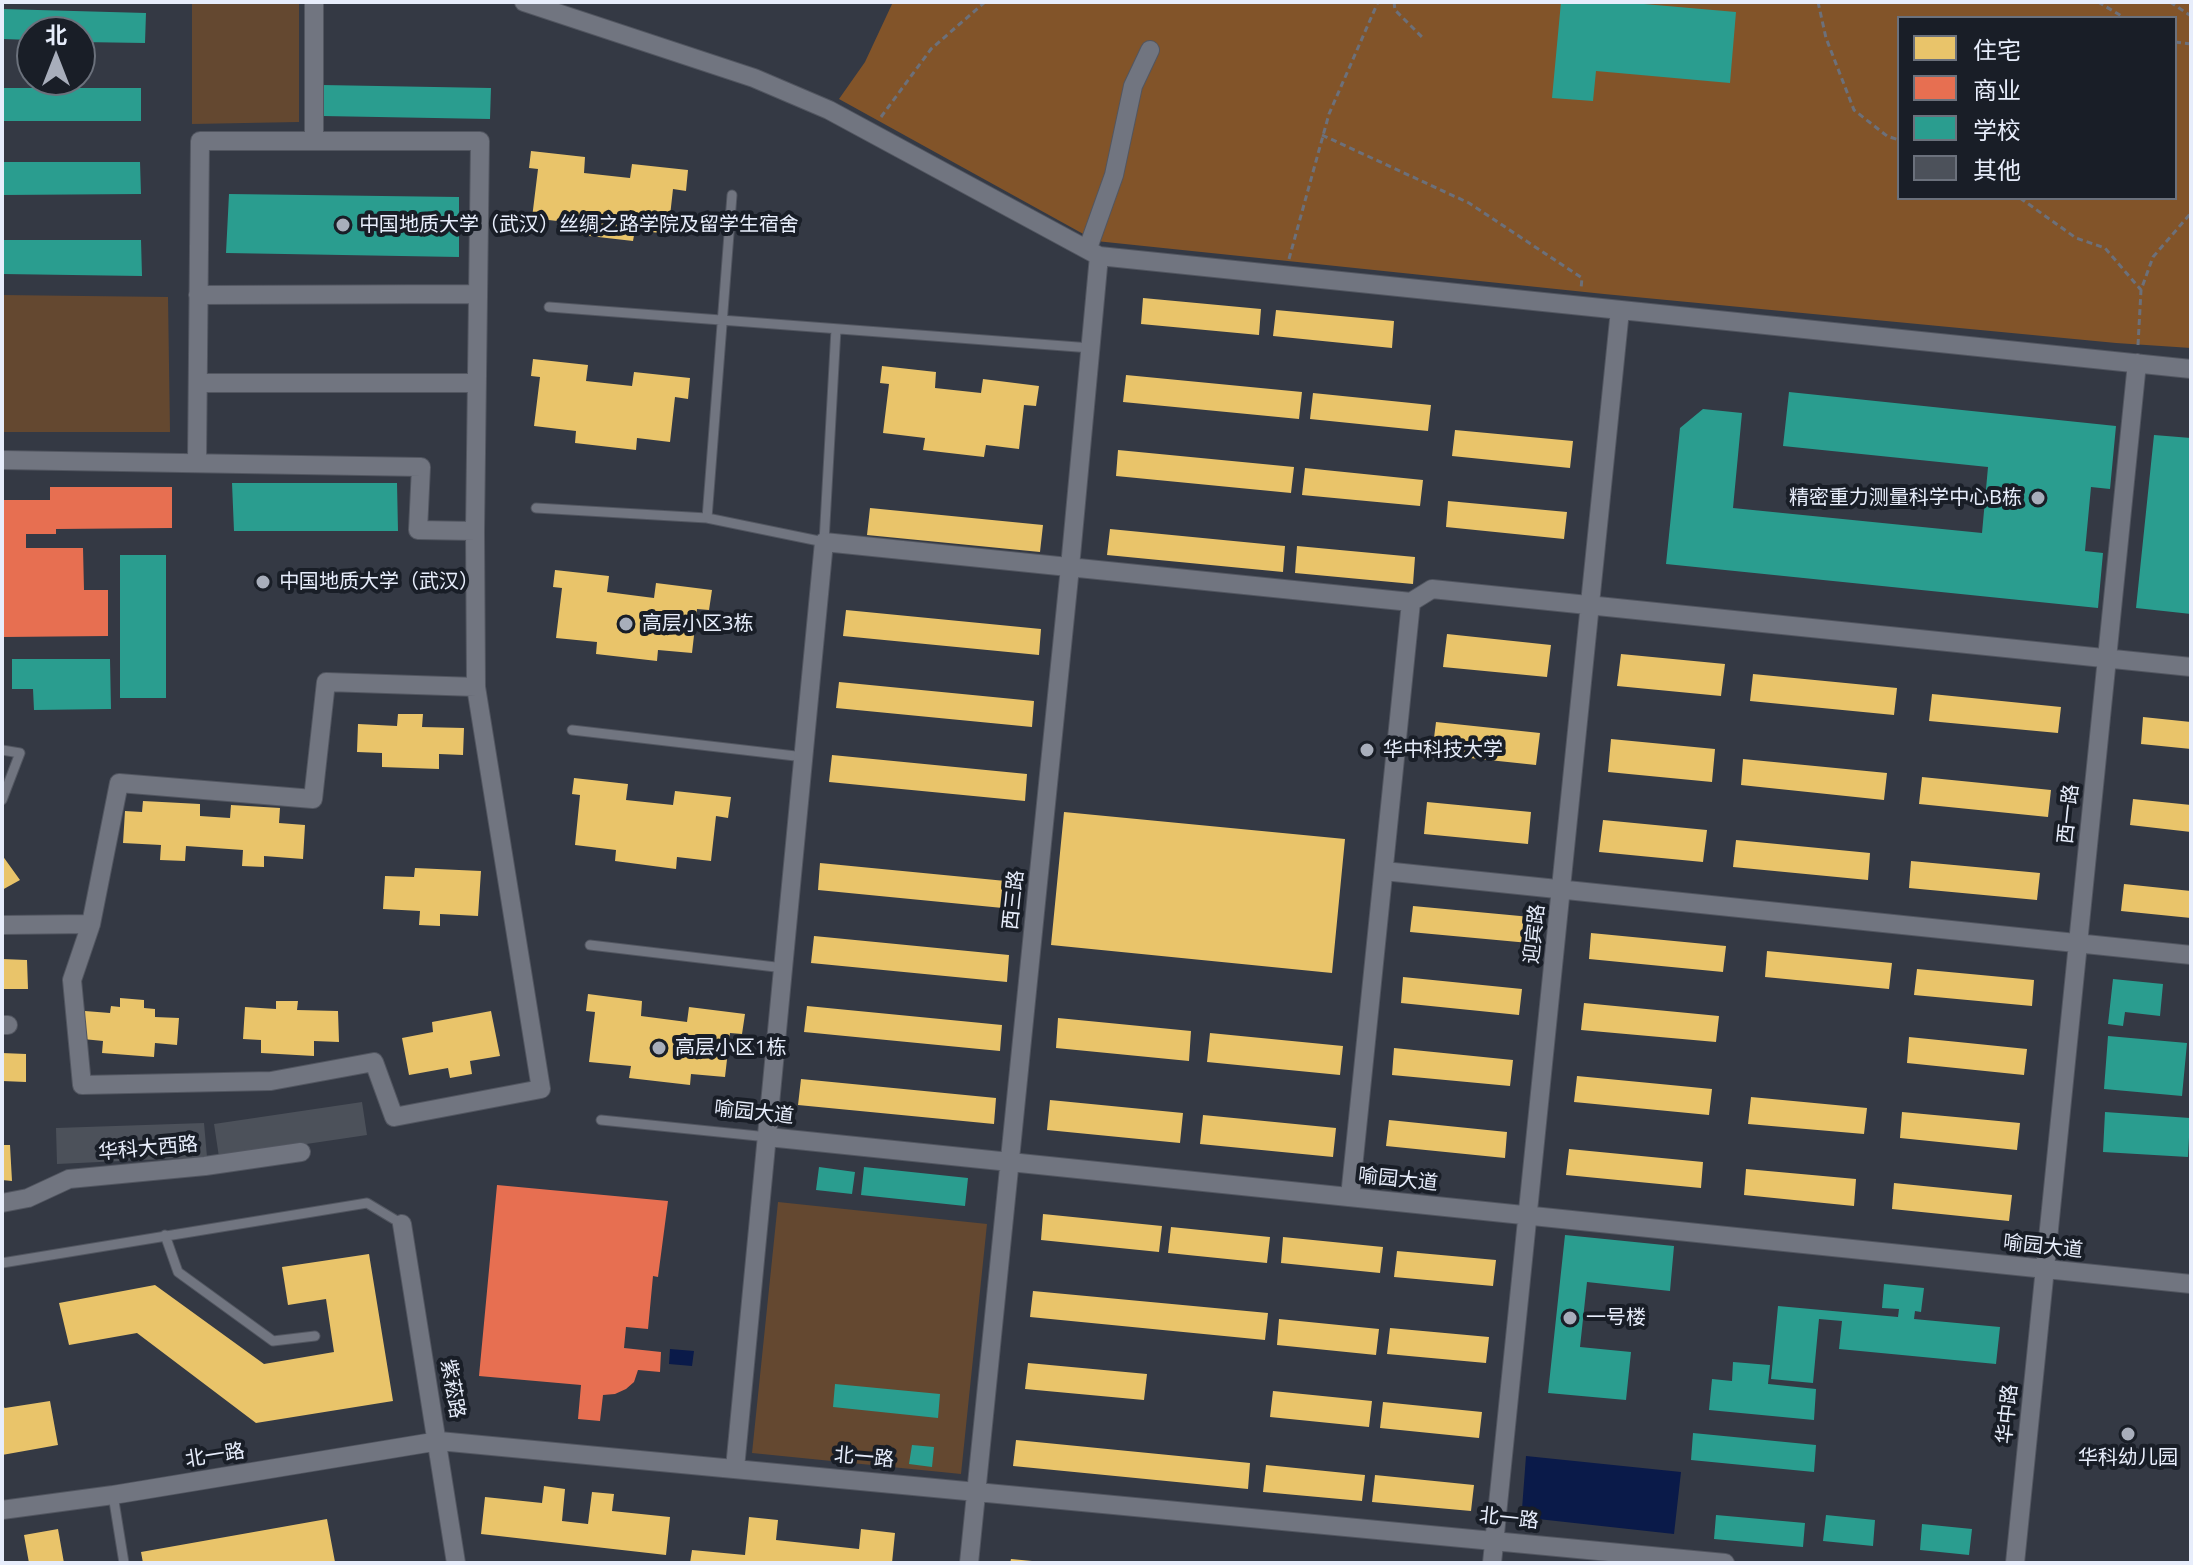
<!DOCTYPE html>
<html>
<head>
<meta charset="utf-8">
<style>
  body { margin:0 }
  #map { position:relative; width:2193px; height:1565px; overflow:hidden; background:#343944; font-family:"Open Sans","Noto Sans SC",sans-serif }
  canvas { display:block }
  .frame { position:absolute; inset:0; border:4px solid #e7edfb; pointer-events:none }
  .legend { position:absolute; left:1897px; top:16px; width:280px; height:184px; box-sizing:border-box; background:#191e27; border:2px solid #6b717c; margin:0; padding:10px 14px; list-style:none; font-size:24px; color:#e7edfb }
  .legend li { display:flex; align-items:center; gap:16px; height:40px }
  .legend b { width:40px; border:2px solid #6b717c }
  .north { position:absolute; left:16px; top:16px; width:80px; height:80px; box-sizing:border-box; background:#191e27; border:2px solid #6b717c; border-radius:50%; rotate:0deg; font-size:22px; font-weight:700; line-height:32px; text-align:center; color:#e7edfb }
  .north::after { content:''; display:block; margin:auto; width:28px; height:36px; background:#a8aebb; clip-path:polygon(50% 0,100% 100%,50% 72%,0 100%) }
</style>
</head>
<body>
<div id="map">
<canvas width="2193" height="1565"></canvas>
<div class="frame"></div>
<ul class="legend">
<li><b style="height:22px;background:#e9c46a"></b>住宅</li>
<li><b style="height:22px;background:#e76f51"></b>商业</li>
<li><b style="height:22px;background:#2a9d8f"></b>学校</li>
<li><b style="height:22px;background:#4c515a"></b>其他</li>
</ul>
<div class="north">北</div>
</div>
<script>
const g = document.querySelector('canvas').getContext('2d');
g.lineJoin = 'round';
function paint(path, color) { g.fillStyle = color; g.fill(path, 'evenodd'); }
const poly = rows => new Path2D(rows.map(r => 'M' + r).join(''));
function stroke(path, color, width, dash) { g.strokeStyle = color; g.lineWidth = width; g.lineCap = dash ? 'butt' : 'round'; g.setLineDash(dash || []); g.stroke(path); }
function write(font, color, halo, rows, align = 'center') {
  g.font = font + ' "Open Sans","Noto Sans SC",sans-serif'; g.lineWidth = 8; g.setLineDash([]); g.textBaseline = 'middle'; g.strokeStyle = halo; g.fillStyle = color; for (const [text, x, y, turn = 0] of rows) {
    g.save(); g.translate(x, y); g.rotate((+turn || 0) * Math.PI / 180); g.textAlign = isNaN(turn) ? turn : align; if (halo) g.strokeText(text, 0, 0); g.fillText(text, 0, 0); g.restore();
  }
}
const green = poly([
  [192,2,299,2,299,122,192,124],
  [2,295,168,297,170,432,2,432],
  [778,1202,987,1224,961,1474,752,1453]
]);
const forest = poly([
  [893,2,2191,2,2191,348,2116,343,1604,294,1096,241,839,99,865,62],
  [1899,18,2175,18,2175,198,1899,198]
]);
const water = poly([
  [670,1349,694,1351,692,1366,669,1364],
  [1526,1456,1681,1472,1674,1534,1529,1518,1522,1509]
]);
const homes = poly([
  [531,151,585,157,584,173,630,178,632,164,688,170,686,191,673,189,668,234,635,230,633,241,572,234,574,223,532,218,538,169,529,168],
  [1143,298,1261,309,1259,335,1141,324],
  [1276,310,1394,321,1392,348,1273,336],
  [533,359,588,365,586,381,632,386,634,372,690,378,688,399,675,397,670,442,637,438,636,450,575,443,576,431,534,426,540,377,531,376],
  [882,366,936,372,935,388,981,393,983,379,1039,386,1036,406,1024,405,1019,449,986,445,984,457,923,450,925,438,883,433,889,384,880,383],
  [1126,375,1302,392,1299,419,1123,402],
  [1313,393,1431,405,1428,431,1310,419],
  [1455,430,1573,441,1570,468,1452,456],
  [1118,450,1294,467,1291,493,1116,476],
  [1305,468,1423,480,1420,506,1302,495],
  [1448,501,1567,512,1564,539,1446,527],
  [870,508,1043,525,1040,552,867,535],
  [1110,529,1285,546,1283,572,1107,555],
  [1297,546,1415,557,1413,584,1295,573],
  [555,570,609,576,607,592,654,598,656,583,712,590,709,610,697,609,692,653,658,650,657,661,596,654,597,642,556,638,562,588,553,587],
  [846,610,1041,629,1039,655,843,636],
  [1447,634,1551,645,1547,677,1443,667],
  [1621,654,1725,664,1721,696,1617,686],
  [1753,674,1897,688,1894,715,1750,701],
  [839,682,1034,701,1032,727,836,708],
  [1932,694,2061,707,2058,733,1929,721],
  [398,714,423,714,422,727,464,728,463,755,439,754,439,769,382,767,382,753,357,752,358,724,397,726],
  [2143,717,2191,722,2191,749,2141,744],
  [1436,722,1540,733,1536,765,1432,754],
  [1611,739,1715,749,1712,782,1608,772],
  [832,755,1027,774,1025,801,829,782],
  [1743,759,1887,773,1884,800,1741,785],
  [1922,777,2051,790,2048,817,1919,804],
  [574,778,628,784,626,800,673,805,675,791,731,797,728,818,716,816,711,861,677,857,676,869,615,861,616,850,575,845,580,795,572,794],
  [2133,799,2191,805,2191,832,2130,825],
  [143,801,200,804,200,816,230,818,231,805,280,808,279,823,305,825,303,859,264,856,264,867,242,866,243,850,186,846,185,861,160,860,161,845,123,843,125,811,142,812],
  [1427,802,1531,812,1528,844,1424,834],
  [1064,812,1345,839,1332,973,1051,945],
  [1603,820,1707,830,1703,862,1599,852],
  [1736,840,1870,853,1868,880,1733,867],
  [2,855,20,880,2,890],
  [1911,861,2040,873,2037,900,1909,888],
  [820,863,1016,882,1013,909,818,890],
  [415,868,481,871,478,916,440,914,440,926,419,925,420,911,383,909,385,876,414,877],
  [2124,884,2191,891,2191,918,2121,911],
  [1413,906,1531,917,1529,943,1410,932],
  [1591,933,1726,946,1723,972,1589,959],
  [814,936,1009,955,1007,982,811,963],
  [1767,951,1892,963,1889,989,1765,977],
  [2,959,27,960,28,989,2,989],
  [1917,969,2034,980,2032,1006,1914,995],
  [1403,977,1522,989,1519,1015,1401,1003],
  [588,994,642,1001,641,1016,687,1022,689,1007,745,1014,742,1034,730,1033,725,1077,691,1074,690,1085,629,1078,631,1066,589,1062,595,1012,586,1011],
  [120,998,144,1000,144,1008,155,1009,155,1017,179,1018,177,1045,155,1043,154,1057,102,1053,103,1041,83,1039,85,1011,110,1013,111,1006,120,1007],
  [276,1001,298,1001,297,1010,338,1011,339,1042,314,1041,314,1056,261,1053,261,1040,243,1039,245,1007,276,1009],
  [1584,1003,1719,1016,1716,1042,1581,1030],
  [807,1006,1002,1025,1000,1051,804,1032],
  [491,1011,500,1056,470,1061,472,1074,450,1078,448,1068,409,1075,402,1038,433,1032,432,1022],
  [1058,1018,1191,1031,1189,1061,1056,1048],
  [1210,1033,1343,1046,1340,1075,1207,1062],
  [1909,1037,2027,1049,2024,1075,1907,1063],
  [1394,1048,1513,1060,1510,1086,1392,1075],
  [2,1053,26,1054,26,1082,2,1081],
  [1577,1076,1712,1089,1709,1115,1574,1102],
  [801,1079,996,1098,994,1124,798,1105],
  [1751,1097,1867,1108,1864,1134,1748,1124],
  [1050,1100,1183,1113,1180,1143,1047,1130],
  [1902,1112,2020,1123,2017,1150,1900,1138],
  [1203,1115,1336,1128,1333,1157,1200,1144],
  [1389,1120,1507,1132,1505,1158,1386,1146],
  [2,1145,10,1145,12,1181,2,1180],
  [1569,1149,1703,1162,1701,1188,1566,1175],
  [1746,1169,1856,1179,1854,1206,1744,1195],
  [1894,1183,2012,1195,2009,1221,1892,1209],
  [1043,1214,1162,1226,1159,1252,1041,1240],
  [1171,1227,1270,1237,1267,1263,1168,1253],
  [1283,1237,1383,1247,1380,1273,1281,1263],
  [1397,1251,1496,1260,1493,1286,1394,1277],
  [369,1254,393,1401,256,1423,137,1333,69,1345,59,1303,155,1285,264,1364,334,1352,326,1299,288,1305,282,1267],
  [1033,1291,1268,1313,1265,1340,1030,1317],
  [1279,1319,1379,1329,1376,1355,1277,1345],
  [1390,1328,1489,1337,1486,1363,1387,1354],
  [1028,1363,1147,1374,1144,1400,1025,1389],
  [1273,1391,1372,1401,1369,1427,1270,1417],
  [50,1401,58,1445,2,1455,2,1406,5,1408],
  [1383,1402,1482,1412,1479,1438,1380,1428],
  [1016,1440,1250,1463,1248,1489,1013,1466],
  [1266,1465,1365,1475,1362,1501,1263,1492],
  [1375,1475,1474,1485,1471,1511,1372,1502],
  [544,1486,565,1489,562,1521,588,1524,592,1492,614,1494,612,1511,670,1517,666,1555,481,1534,485,1497,542,1503],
  [749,1517,778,1520,776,1540,859,1549,861,1529,895,1533,892,1563,690,1563,692,1550,745,1555],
  [327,1519,335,1562,143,1563,141,1552],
  [58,1529,64,1563,29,1563,24,1535],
  [1011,1559,1032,1561,1032,1563,1010,1563]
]);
const shops = poly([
  [50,487,172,487,172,528,56,529,56,534,26,534,26,548,83,548,84,590,108,590,108,636,4,637,2,500,50,500],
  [497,1185,668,1201,658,1277,653,1276,648,1329,626,1327,624,1348,661,1352,660,1372,638,1370,634,1382,626,1389,615,1394,603,1395,600,1421,578,1419,581,1385,479,1376]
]);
const schools = poly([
  [1561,2,1621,2,1736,12,1730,83,1596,71,1593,101,1552,98],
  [2,9,146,13,145,43,80,42,80,32,32,32,32,40,2,39],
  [322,85,491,88,490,119,322,116],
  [2,88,141,88,141,121,2,121],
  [2,162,140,162,141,194,2,195],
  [229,194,459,197,459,257,226,253],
  [2,240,141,240,142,276,2,274],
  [1789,392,2116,426,2110,489,2091,487,2085,551,2103,553,2098,608,1666,564,1680,428,1703,409,1742,413,1733,508,1982,533,1988,467,1783,446],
  [2154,435,2191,438,2191,614,2136,608],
  [232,483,397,483,398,531,234,531],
  [120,555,166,555,166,698,120,698],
  [12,659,110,659,111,709,34,710,33,689,12,689],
  [2113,979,2163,984,2160,1016,2125,1012,2123,1026,2108,1024],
  [2108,1036,2187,1043,2182,1096,2104,1089],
  [2105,1112,2190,1118,2188,1157,2103,1152],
  [819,1167,855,1172,852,1194,816,1190],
  [864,1167,968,1178,965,1206,861,1195],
  [1565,1235,1674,1246,1670,1291,1587,1282,1580,1347,1631,1352,1626,1400,1548,1393],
  [1884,1284,1924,1288,1921,1312,1915,1311,1914,1319,2000,1327,1996,1364,1839,1349,1842,1321,1819,1319,1813,1383,1771,1379,1778,1306,1898,1317,1899,1309,1882,1308],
  [1733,1362,1770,1365,1768,1384,1816,1389,1814,1420,1709,1410,1712,1379,1732,1381],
  [835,1384,940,1394,938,1418,833,1407],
  [1693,1433,1816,1445,1814,1472,1691,1460],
  [912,1445,934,1447,932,1467,909,1464],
  [1716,1515,1805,1523,1803,1547,1714,1539],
  [1826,1515,1875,1520,1873,1546,1823,1541],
  [1922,1524,1972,1529,1969,1555,1920,1550]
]);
const building = poly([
  [362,1102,367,1135,219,1157,214,1124],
  [204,1123,207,1157,57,1164,56,1128]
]);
const path = poly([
  [1394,2,1395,10,1424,39],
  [1818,2,1826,38,1854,110,1887,136,1899,140],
  [2098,2,2125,18],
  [2170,2,2191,16],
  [2175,42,2191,44],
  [881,117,931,49,985,2],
  [1322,135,1469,203,1582,278,1581,289],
  [2020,198,2076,238,2105,248,2141,290],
  [1289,259,1329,114,1378,2],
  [2138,345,2141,290,2153,257,2191,213]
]);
const service = poly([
  [549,307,1091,348],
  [536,508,707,518,824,542,836,329],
  [707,518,732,195],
  [572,730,804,757],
  [2,750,20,753,2,800],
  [590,945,784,968],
  [601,1120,768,1137],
  [165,1235,178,1272,273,1341,315,1336],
  [2,1263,367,1203,402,1224],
  [113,1495,124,1563]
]);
const minor = poly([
  [314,2,314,141,480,141,475,531,476,687,541,1089,394,1117,374,1062,271,1081,82,1085,72,980,91,924,119,783,313,799,326,682,476,687],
  [524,2,754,78,829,110,1099,256,1070,567,969,1563],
  [1088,248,1114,175,1133,86,1150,50],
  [1099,256,2191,369],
  [198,295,478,294],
  [198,383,477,383],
  [2,460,421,467,418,530,475,531],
  [197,462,200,141,314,141],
  [1384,871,2191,955],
  [2,925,91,924],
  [2,1025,8,1025],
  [768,1137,2191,1284],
  [1350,1197,1411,602],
  [2,1203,28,1198,69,1179,205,1166,301,1152],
  [402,1224,456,1563],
  [735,1468,824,542,1411,602,1432,589,2191,667],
  [2,1510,113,1495,439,1441,1725,1563],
  [1492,1563,1620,310],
  [2015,1563,2137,363]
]);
const markers = [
  [343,225,8,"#a8aebb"],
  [2038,498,8,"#a8aebb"],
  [263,582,8,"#a8aebb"],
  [626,624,8,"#a8aebb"],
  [1367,750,8,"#a8aebb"],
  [659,1048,8,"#a8aebb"],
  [1570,1318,8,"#a8aebb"],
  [2128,1434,8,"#a8aebb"]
];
const poiNames = [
  ["中国地质大学（武汉）丝绸之路学院及留学生宿舍",359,225],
  ["精密重力测量科学中心B栋",2022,498,"right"],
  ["中国地质大学（武汉）",279,582],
  ["高层小区3栋",642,624],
  ["华中科技大学",1383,750],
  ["高层小区1栋",675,1048],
  ["一号楼",1586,1318],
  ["华科幼儿园",2128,1458,"center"]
];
const streetNames = [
  ["西一路",2069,814,-84],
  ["西三路",1014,900,-84],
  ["迎宾路",1535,934,-84],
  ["喻园大道",754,1113,6],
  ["华科大西路",148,1149,-5],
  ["喻园大道",1398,1180,6],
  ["喻园大道",2043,1247,6],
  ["紫菘路",452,1389,80],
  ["华中路",2008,1414,-84],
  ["北一路",215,1456,-9],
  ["北一路",864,1458,5],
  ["北一路",1509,1519,6]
];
paint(green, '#644830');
paint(forest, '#825429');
paint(water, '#0a1a49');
paint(homes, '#e9c46a');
paint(shops, '#e76f51');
paint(schools, '#2a9d8f');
paint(building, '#4c515a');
stroke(service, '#525660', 11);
stroke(minor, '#525660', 20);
stroke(path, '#6c707a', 3, [6, 4]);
stroke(service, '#717580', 9);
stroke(minor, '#717580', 18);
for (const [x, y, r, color] of markers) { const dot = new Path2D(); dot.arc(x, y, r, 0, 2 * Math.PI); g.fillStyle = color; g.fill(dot); stroke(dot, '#191e27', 3); }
write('20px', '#e7edfb', '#191e27', poiNames, 'left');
write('20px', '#e7edfb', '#191e27', streetNames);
</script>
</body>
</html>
